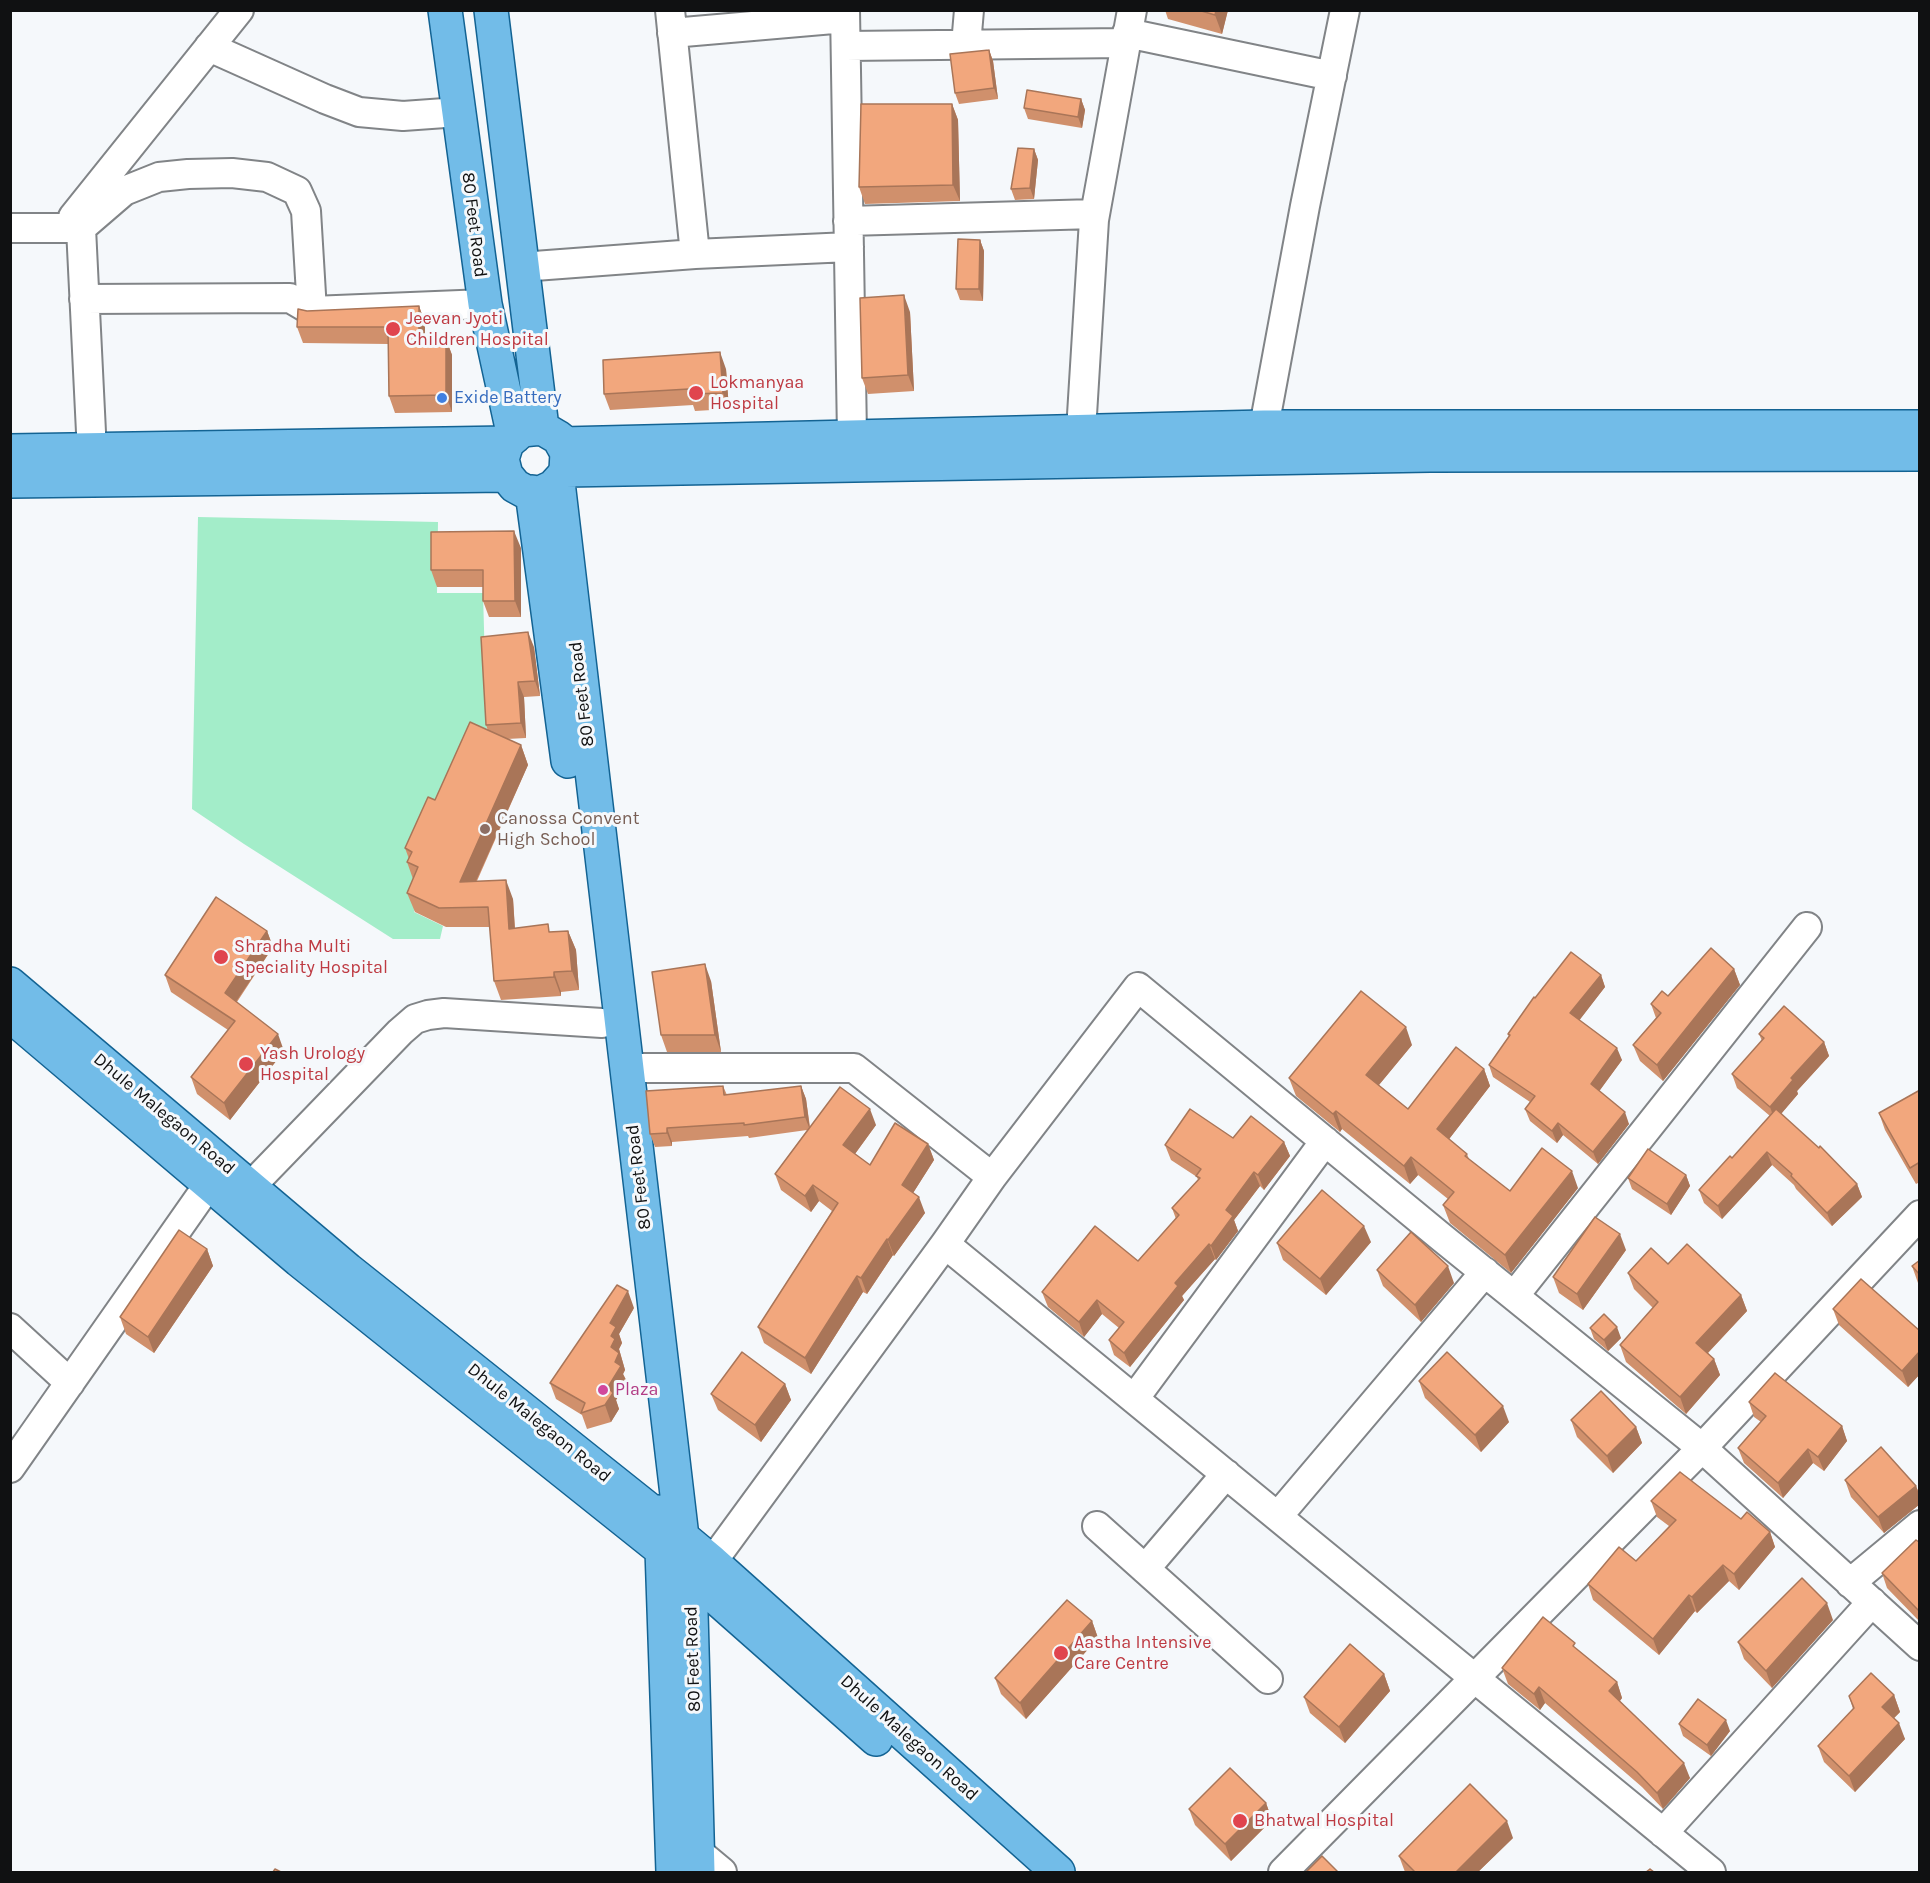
<!DOCTYPE html>
<html>
<head>
<meta charset="utf-8">
<style>
  body { margin:0 }
  #map { position:relative; width:1930px; height:1883px; overflow:hidden; background:#f5f8fb; font-family:Karla,sans-serif }
  canvas { display:block }
  .frame { position:absolute; inset:0; border:12px solid #101112; pointer-events:none }
</style>
</head>
<body>
<div id="map">
<canvas width="1930" height="1883"></canvas>
<div class="frame"></div>
</div>
<script>
const g = document.querySelector('canvas').getContext('2d');
g.lineJoin = 'round';
function paint(path, color) { g.fillStyle = color; g.fill(path, 'evenodd'); }
const poly = rows => new Path2D(rows.map(r => 'M' + r).join(''));
function stroke(path, color, width, dash) { g.strokeStyle = color; g.lineWidth = width; g.lineCap = dash ? 'butt' : 'round'; g.setLineDash(dash || []); g.stroke(path); }
function write(font, color, halo, rows, align = 'center') {
  g.font = font + ' Karla,sans-serif'; g.lineWidth = 6; g.setLineDash([]); g.textBaseline = 'middle'; g.strokeStyle = halo; g.fillStyle = color; for (const [text, x, y, turn = 0] of rows) {
    g.save(); g.translate(x, y); g.rotate((+turn || 0) * Math.PI / 180); g.textAlign = isNaN(turn) ? turn : align; if (halo) g.strokeText(text, 0, 0); g.fillText(text, 0, 0); g.restore();
  }
}
const green = poly([
  [198,517,438,522,437,593,483,593,487,736,414,912,443,926,440,939,393,939,244,844,192,809]
]);
const minor = poly([
  [670,10,695,254],
  [845,10,852,436],
  [672,33,845,18],
  [1127,33,1332,76],
  [966,45,969,10],
  [846,46,1125,43],
  [209,47,325,99,359,112,403,116,459,112],
  [73,217,239,10],
  [848,221,1095,214],
  [10,228,81,228,93,473],
  [81,228,124,191,159,177,188,174,232,173,267,177,297,191,306,211,312,311,485,304],
  [521,267,695,254,849,247],
  [84,299,290,298,312,311],
  [1081,431,1094,220,1132,10],
  [1263,448,1264,427,1305,206,1345,10],
  [626,1068,854,1068,992,1177,945,1244,1711,1872],
  [992,1177,1138,987,1441,1237,1702,1448,1920,1646],
  [250,1187,400,1032,415,1019,428,1015,444,1013,602,1023],
  [1514,1296,1807,927],
  [10,1328,70,1383],
  [1134,1399,1325,1141],
  [10,1468,209,1184,222,1168],
  [1278,1516,1485,1272],
  [1097,1526,1268,1679],
  [712,1562,945,1244],
  [1145,1569,1226,1474],
  [1850,1583,1920,1525],
  [1663,1833,1872,1602],
  [698,1852,722,1872],
  [1283,1872,1702,1448,1920,1215]
]);
const major = poly([
  [445,10,485,304,514,437],
  [491,10,542,428],
  [562,444,1264,427,1920,427],
  [10,451,507,443,522,430,542,428,559,438,567,453,566,470,563,476,553,487,540,493,526,492,515,486,506,475,502,459,507,443],
  [566,470,1430,455,1920,454],
  [10,481,506,475],
  [558,482,682,1537,690,1575,698,1872],
  [532,492,568,761],
  [10,984,348,1270,658,1517,712,1562,1058,1872],
  [10,1015,299,1260,662,1550,876,1739],
  [658,1512,662,1550,673,1872]
]);
const wall = poly([
  [1165,10,1228,10,1222,34,1168,19],
  [989,50,993,61,998,99,959,104,955,93],
  [1081,99,1085,110,1082,128,1028,119,1024,108],
  [952,104,958,120,960,201,865,204,859,187],
  [1034,149,1038,160,1034,199,1015,200,1011,189],
  [980,240,984,251,983,301,960,300,956,289],
  [419,306,425,323,425,339,446,339,452,355,452,412,395,413,389,396,388,344,303,343,297,327,307,311],
  [910,312,914,391,868,394,862,378],
  [726,369,729,409,695,411,693,405,610,410,604,394],
  [521,548,521,617,489,617,483,601,483,587,437,587,431,570],
  [534,647,540,696,524,697,526,738,507,739,521,745,528,765,477,881,513,899,515,928,551,932,568,931,576,950,579,990,561,992,561,996,501,1000,494,981,490,927,446,927,415,912,407,893,413,879,407,862,409,859,405,848,435,800,488,731,486,725],
  [267,931,273,947,237,1002,284,1051,230,1120,197,1094,191,1077,228,1030,171,992,165,975],
  [1734,969,1740,985,1663,1081,1640,1061,1633,1045,1656,1018,1651,1004],
  [1601,975,1605,987,1579,1020,1622,1060,1599,1091,1629,1124,1598,1164,1563,1135,1557,1143,1530,1121,1525,1109,1530,1102,1493,1077,1489,1065,1509,1037,1508,1034,1535,998],
  [711,981,721,1052,667,1052,661,1035],
  [1759,1034,1824,1042,1829,1056,1797,1091,1798,1094,1781,1114,1857,1184,1862,1197,1832,1226,1796,1189,1794,1185,1772,1165,1722,1219,1704,1203,1699,1190,1732,1158,1770,1116,1737,1088,1732,1074,1762,1041],
  [1412,1045,1379,1085,1408,1109,1484,1069,1490,1086,1449,1139,1467,1154,1469,1159,1510,1191,1578,1188,1511,1273,1450,1223,1443,1205,1448,1199,1418,1175,1410,1184,1342,1129,1340,1132,1296,1096,1289,1078],
  [723,1086,727,1095,801,1086,806,1099,810,1127,876,1125,855,1154,870,1165,928,1144,934,1160,913,1193,925,1213,894,1256,893,1255,867,1294,863,1292,811,1374,764,1343,758,1327,832,1211,819,1201,811,1212,781,1190,775,1174,807,1130,749,1138,748,1136,672,1142,672,1146,655,1147,650,1134],
  [1920,1090,1920,1182,1916,1184,1885,1130,1879,1113],
  [1233,1138,1284,1142,1290,1156,1264,1190,1260,1186,1234,1220,1238,1231,1216,1260,1215,1259,1182,1296,1184,1300,1130,1367,1114,1355,1109,1340,1119,1328,1102,1314,1084,1337,1048,1307,1042,1292,1138,1261,1176,1219,1172,1208,1198,1180,1197,1177,1171,1160,1165,1145],
  [1686,1175,1690,1186,1671,1215,1632,1189,1628,1178],
  [1371,1242,1326,1295,1283,1260,1277,1243],
  [207,1249,213,1266,154,1353,126,1334,120,1317],
  [1626,1250,1583,1310,1559,1293,1553,1277],
  [1912,1266,1920,1275,1920,1285,1918,1283],
  [1377,1270,1454,1283,1421,1322,1383,1286],
  [1628,1273,1741,1295,1747,1311,1708,1353,1714,1359,1720,1375,1686,1414,1626,1362,1620,1345,1653,1308,1634,1289],
  [634,1308,619,1334,622,1343,619,1349,625,1370,623,1374,627,1382,616,1400,619,1409,611,1422,587,1429,582,1415,556,1399,550,1383],
  [1833,1309,1920,1331,1920,1374,1908,1387,1839,1325],
  [1590,1328,1621,1338,1608,1351,1594,1339],
  [1419,1381,1509,1422,1481,1452,1425,1398],
  [785,1384,791,1400,761,1442,718,1410,711,1394],
  [1749,1402,1842,1426,1847,1441,1824,1471,1813,1463,1783,1498,1744,1463,1738,1448,1761,1422,1754,1417],
  [1571,1420,1636,1427,1642,1443,1613,1473,1577,1437],
  [1845,1480,1916,1486,1920,1496,1920,1504,1884,1533,1851,1497],
  [1651,1501,1741,1519,1770,1532,1775,1547,1739,1590,1729,1581,1697,1613,1695,1611,1659,1655,1593,1600,1588,1584,1636,1561,1669,1526,1657,1517],
  [1919,1542,1920,1542,1920,1622,1887,1588,1882,1573],
  [1833,1620,1772,1688,1744,1659,1738,1642],
  [1092,1621,1098,1638,1026,1719,1001,1694,995,1678],
  [1578,1650,1617,1682,1622,1698,1620,1701,1690,1778,1663,1809,1642,1787,1545,1703,1540,1710,1508,1684,1502,1668],
  [1384,1674,1390,1691,1345,1743,1310,1713,1304,1697],
  [1894,1695,1900,1712,1894,1718,1905,1739,1855,1792,1824,1762,1818,1746,1853,1709,1849,1696],
  [1679,1724,1730,1731,1711,1756,1683,1736],
  [1266,1803,1272,1820,1231,1861,1195,1825,1189,1809],
  [1513,1838,1478,1872,1405,1872,1399,1856]
]);
const shadedWall = poly([
  [1216,10,1228,10,1222,34,1215,15],
  [989,50,993,61,998,99,994,88],
  [1081,99,1085,110,1082,128,1078,117],
  [952,104,958,120,960,201,953,185],
  [1034,149,1038,160,1034,199,1030,188],
  [980,240,984,251,983,301,979,289],
  [904,295,910,312,914,391,908,375],
  [419,306,425,323,425,356,419,339],
  [446,339,452,355,452,412,446,395],
  [720,352,726,369,729,409,723,393],
  [514,531,521,548,521,617,515,601],
  [528,632,534,647,540,696,535,681],
  [518,682,524,697,526,738,521,723],
  [521,745,528,765,467,901,460,882],
  [506,880,513,899,516,949,509,929],
  [267,931,273,947,231,1009,225,993],
  [568,931,576,950,579,990,572,971],
  [705,964,711,981,721,1052,715,1035],
  [1734,969,1740,985,1663,1081,1657,1065],
  [554,972,561,992,561,996,554,977],
  [1601,975,1605,987,1575,1026,1570,1013],
  [1406,1027,1412,1045,1373,1092,1366,1075],
  [278,1034,284,1051,230,1120,224,1103],
  [1824,1042,1829,1056,1797,1091,1798,1094,1775,1121,1770,1107,1791,1078],
  [1617,1048,1622,1060,1595,1097,1591,1084],
  [1484,1069,1490,1086,1443,1147,1437,1129],
  [801,1086,806,1099,810,1130,805,1117],
  [870,1109,876,1125,849,1162,843,1145],
  [1336,1111,1342,1129,1340,1132,1333,1114],
  [1625,1112,1629,1124,1598,1164,1593,1152],
  [1558,1123,1563,1135,1557,1143,1552,1131],
  [667,1128,672,1142,672,1146,667,1133],
  [1284,1142,1290,1156,1264,1190,1258,1175],
  [928,1144,934,1160,908,1201,902,1185],
  [1767,1152,1772,1165,1722,1219,1718,1206],
  [1411,1157,1418,1175,1410,1184,1404,1166],
  [1572,1171,1578,1188,1511,1273,1505,1255],
  [1254,1172,1260,1186,1234,1220,1238,1231,1216,1260,1211,1246,1226,1210],
  [1686,1175,1690,1186,1671,1215,1667,1204],
  [1857,1184,1862,1197,1832,1226,1827,1213],
  [813,1185,819,1201,811,1212,805,1196],
  [919,1197,925,1213,894,1256,888,1240],
  [1364,1226,1371,1242,1326,1295,1320,1279],
  [1620,1234,1626,1250,1583,1310,1577,1294],
  [887,1239,893,1255,867,1294,861,1278],
  [1209,1244,1215,1259,1182,1296,1184,1300,1130,1367,1124,1353,1175,1283],
  [207,1249,213,1266,154,1353,148,1337],
  [1448,1266,1454,1283,1421,1322,1415,1305],
  [857,1276,863,1292,811,1374,805,1358],
  [628,1291,634,1308,619,1334,622,1343,619,1349,625,1370,623,1374,627,1382,616,1400,619,1409,611,1422,605,1405,608,1387,611,1347,610,1323],
  [1741,1295,1747,1311,1702,1359,1696,1343],
  [1097,1300,1102,1314,1084,1337,1079,1322],
  [1617,1327,1621,1338,1608,1351,1604,1340],
  [1920,1351,1920,1374,1908,1387,1902,1371],
  [1714,1359,1720,1375,1686,1414,1680,1397],
  [785,1384,791,1400,761,1442,755,1425],
  [1503,1406,1509,1422,1481,1452,1475,1435],
  [1842,1426,1847,1441,1824,1471,1818,1457],
  [1636,1427,1642,1443,1613,1473,1607,1456],
  [1808,1449,1813,1463,1783,1498,1778,1483],
  [1916,1486,1920,1496,1920,1504,1884,1533,1878,1517],
  [1770,1532,1775,1547,1739,1590,1734,1574],
  [1723,1565,1729,1581,1697,1613,1692,1597],
  [1689,1595,1695,1611,1659,1655,1653,1639],
  [1827,1603,1833,1620,1772,1688,1766,1671],
  [1092,1621,1098,1638,1026,1719,1020,1703],
  [1384,1674,1390,1691,1345,1743,1339,1727],
  [1617,1682,1622,1698,1615,1707,1609,1691],
  [1539,1687,1545,1703,1540,1710,1534,1694],
  [1894,1695,1900,1712,1888,1724,1882,1707],
  [1726,1720,1730,1731,1711,1756,1707,1745],
  [1899,1723,1905,1739,1855,1792,1849,1776],
  [1684,1763,1690,1778,1663,1809,1657,1793],
  [1266,1803,1272,1820,1231,1861,1225,1844],
  [1507,1821,1513,1838,1478,1872,1456,1872]
]);
const building = poly([
  [1198,10,1216,10,1215,15,1198,10],
  [989,50,994,88,955,93,950,54,989,50],
  [1027,90,1081,99,1078,117,1024,108,1027,90],
  [861,104,952,104,953,185,859,187,861,104],
  [1018,148,1034,149,1030,188,1011,189,1018,148],
  [958,239,980,240,979,289,956,289,958,239],
  [904,295,908,375,862,378,860,298,904,295],
  [419,306,419,339,446,339,446,395,389,396,388,327,297,327,298,309,307,311,419,306],
  [720,352,723,393,689,394,689,389,604,394,603,360,720,352],
  [514,531,515,601,483,601,483,570,431,570,431,532,514,531],
  [528,632,535,681,518,682,521,723,486,725,481,637,528,632],
  [470,722,521,745,460,882,506,880,509,929,548,924,549,932,568,931,572,971,554,972,554,977,494,981,488,907,439,908,407,893,418,867,407,862,412,852,405,848,428,797,435,800,470,722],
  [216,897,267,931,225,993,278,1034,224,1103,191,1077,235,1021,165,975,216,897],
  [1711,948,1734,969,1657,1065,1633,1045,1661,1013,1651,1004,1662,991,1668,996,1711,948],
  [1571,952,1601,975,1570,1013,1617,1048,1591,1084,1625,1112,1593,1152,1558,1123,1552,1131,1525,1109,1535,1096,1489,1065,1510,1035,1508,1034,1534,997,1535,998,1571,952],
  [705,964,715,1035,661,1035,652,972,705,964],
  [1361,991,1406,1027,1366,1075,1408,1109,1456,1047,1484,1069,1437,1129,1467,1154,1465,1156,1510,1191,1542,1148,1572,1171,1505,1255,1443,1205,1454,1192,1411,1157,1404,1166,1336,1111,1333,1114,1289,1078,1361,991],
  [1784,1006,1824,1042,1791,1078,1793,1080,1770,1107,1732,1074,1764,1038,1759,1034,1784,1006],
  [723,1086,724,1095,801,1086,805,1117,744,1125,744,1123,667,1128,667,1133,650,1134,646,1091,723,1086],
  [840,1087,870,1109,843,1145,870,1165,895,1123,928,1144,902,1185,919,1197,888,1240,887,1239,861,1278,857,1276,805,1358,758,1327,838,1203,813,1185,805,1196,775,1174,840,1087],
  [1920,1090,1920,1162,1910,1168,1879,1113,1920,1090],
  [1190,1109,1233,1138,1251,1116,1284,1142,1258,1175,1254,1172,1226,1210,1233,1216,1211,1246,1209,1244,1175,1283,1178,1286,1124,1353,1109,1340,1124,1322,1097,1300,1079,1322,1042,1292,1095,1226,1138,1261,1179,1215,1172,1208,1200,1178,1196,1176,1201,1169,1165,1145,1190,1109],
  [1776,1109,1819,1148,1820,1146,1857,1184,1827,1213,1791,1176,1792,1174,1767,1152,1718,1206,1699,1190,1730,1156,1732,1158,1776,1109],
  [1648,1149,1686,1175,1667,1204,1628,1178,1648,1149],
  [1322,1190,1364,1226,1320,1279,1277,1243,1322,1190],
  [1595,1217,1620,1234,1577,1294,1553,1277,1595,1217],
  [179,1230,207,1249,148,1337,120,1317,179,1230],
  [1411,1232,1448,1266,1415,1305,1377,1270,1411,1232],
  [1687,1244,1741,1295,1696,1343,1714,1359,1680,1397,1620,1345,1658,1302,1628,1273,1651,1248,1668,1264,1687,1244],
  [1920,1260,1920,1275,1912,1266,1920,1260],
  [1861,1279,1920,1331,1920,1351,1902,1371,1833,1309,1861,1279],
  [617,1285,628,1291,610,1323,616,1327,611,1336,615,1339,611,1347,619,1353,615,1362,621,1366,608,1387,613,1393,605,1405,581,1413,585,1403,550,1383,617,1285],
  [1604,1314,1617,1327,1604,1340,1590,1328,1604,1314],
  [742,1352,785,1384,755,1425,711,1394,742,1352],
  [1447,1352,1503,1406,1475,1435,1419,1381,1447,1352],
  [1775,1373,1842,1426,1818,1457,1808,1449,1778,1483,1738,1448,1766,1416,1749,1402,1775,1373],
  [1601,1391,1636,1427,1607,1456,1571,1420,1601,1391],
  [1881,1447,1916,1486,1878,1517,1845,1480,1881,1447],
  [1680,1472,1741,1519,1747,1512,1770,1532,1734,1574,1723,1565,1692,1597,1689,1595,1653,1639,1588,1584,1619,1547,1636,1561,1676,1520,1651,1501,1680,1472],
  [1916,1540,1919,1542,1920,1542,1920,1612,1882,1573,1916,1540],
  [1802,1578,1827,1603,1766,1671,1738,1642,1802,1578],
  [1067,1600,1092,1621,1020,1703,995,1678,1067,1600],
  [1543,1617,1575,1643,1573,1646,1617,1682,1609,1691,1684,1763,1657,1793,1637,1772,1539,1687,1534,1694,1502,1668,1543,1617],
  [1350,1644,1384,1674,1339,1727,1304,1697,1350,1644],
  [1871,1673,1894,1695,1882,1707,1899,1723,1849,1776,1818,1746,1854,1708,1849,1696,1871,1673],
  [1698,1699,1726,1720,1707,1745,1679,1724,1698,1699],
  [1230,1768,1266,1803,1225,1844,1189,1809,1230,1768],
  [1470,1784,1507,1821,1456,1872,1415,1872,1399,1856,1470,1784],
  [1322,1856,1338,1872,1306,1872,1322,1856],
  [275,1869,281,1872,273,1872,275,1869],
  [1650,1869,1654,1872,1646,1872,1650,1869]
]);
const markers = [
  [393,329,8,"#e0444e"],
  [696,393,8,"#e0444e"],
  [442,398,6,"#3f7fe0"],
  [485,829,6,"#8d6e63"],
  [221,957,8,"#e0444e"],
  [246,1064,8,"#e0444e"],
  [603,1390,6,"#d1479c"],
  [1061,1653,8,"#e0444e"],
  [1240,1821,8,"#e0444e"]
];
const streetNames = [
  ["80 Feet Road",474,225,83],
  ["80 Feet Road",582,694,-97],
  ["Dhule Malegaon Road",164,1114,40],
  ["80 Feet Road",639,1177,-97],
  ["Dhule Malegaon Road",539,1423,39],
  ["80 Feet Road",693,1659,-92],
  ["Dhule Malegaon Road",909,1738,42]
];
const healthNames = [
  ["Jeevan Jyoti",406,319],
  ["Children Hospital",406,340],
  ["Lokmanyaa",710,383],
  ["Hospital",710,404],
  ["Shradha Multi",234,947],
  ["Speciality Hospital",234,968],
  ["Yash Urology",260,1054],
  ["Hospital",260,1075],
  ["Aastha Intensive",1074,1643],
  ["Care Centre",1074,1664],
  ["Bhatwal Hospital",1254,1821]
];
const shopNames = [
  ["Exide Battery",454,398]
];
const educationNames = [
  ["Canossa Convent",497,819],
  ["High School",497,840]
];
const hotelNames = [
  ["Plaza",615,1390]
];
paint(green, '#a3edc9');
stroke(minor, '#818487', 32);
stroke(major, '#136393', 36);
stroke(minor, '#fff', 28);
stroke(major, '#72bce8', 33);
paint(wall, '#d0906c');
paint(shadedWall, '#a97558');
paint(building, '#f2a77d');
stroke(building, '#a97558', 1.5);
for (const [x, y, r, color] of markers) { const dot = new Path2D(); dot.arc(x, y, r, 0, 2 * Math.PI); g.fillStyle = color; g.fill(dot); stroke(dot, '#f5f8fb', 2); }
write('18px', '#101112', '#f5f8fb', streetNames);
write('18px', '#be3a42', '#f5f8fb', healthNames, 'left');
write('18px', '#366cbe', '#f5f8fb', shopNames, 'left');
write('18px', '#785e54', '#f5f8fb', educationNames, 'left');
write('18px', '#b23c85', '#f5f8fb', hotelNames, 'left');
</script>
</body>
</html>
